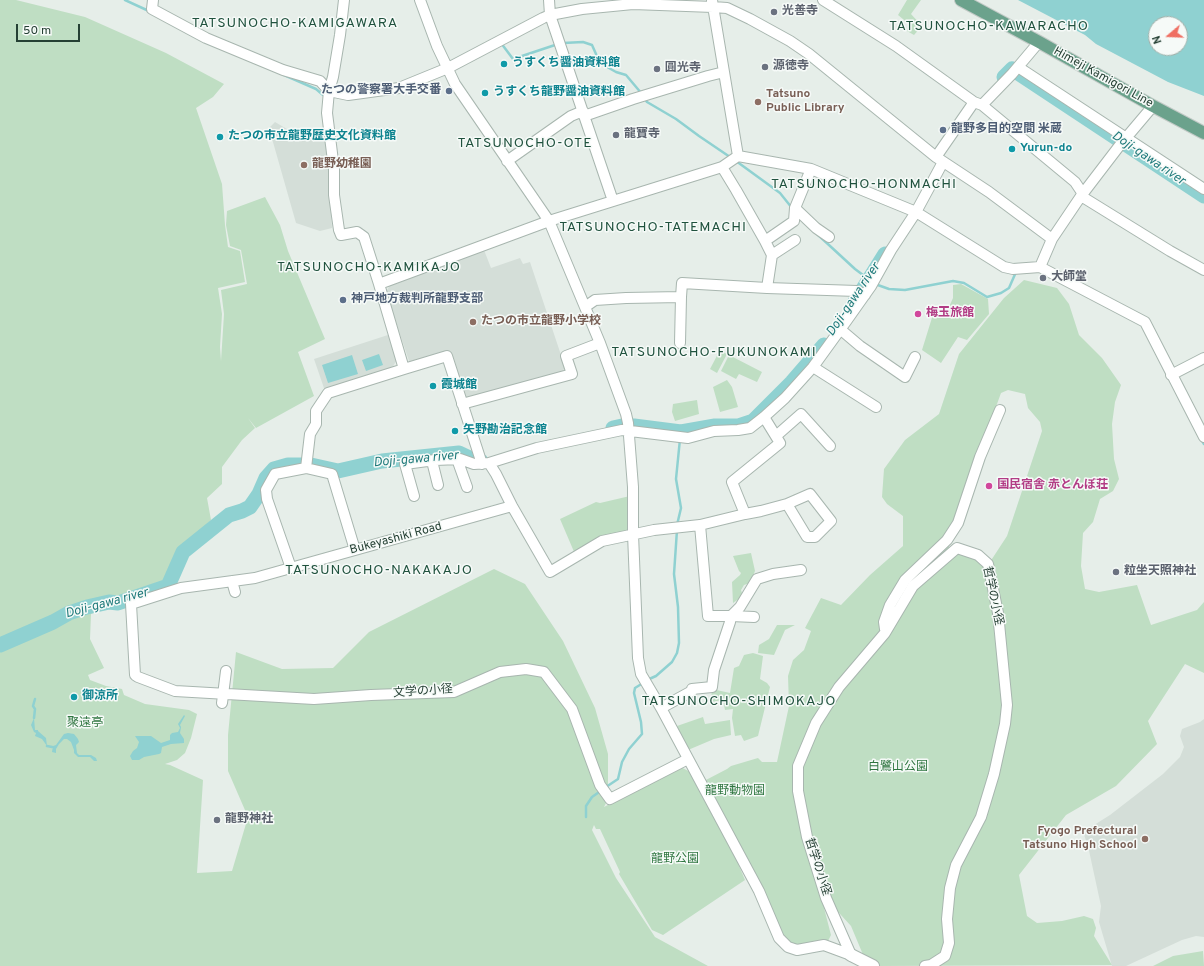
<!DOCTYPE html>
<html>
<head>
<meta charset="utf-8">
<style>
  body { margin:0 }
  #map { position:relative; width:1204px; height:966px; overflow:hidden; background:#e6eee9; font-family:Overpass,sans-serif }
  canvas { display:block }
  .north { position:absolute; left:1148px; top:16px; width:40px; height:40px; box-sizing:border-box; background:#f6faf8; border:1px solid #a2b0aa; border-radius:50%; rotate:251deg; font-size:11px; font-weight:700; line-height:16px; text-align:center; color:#254034 }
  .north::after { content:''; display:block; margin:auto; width:14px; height:18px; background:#ef6f63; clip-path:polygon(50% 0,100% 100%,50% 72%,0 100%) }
  .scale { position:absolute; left:16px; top:24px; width:64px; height:18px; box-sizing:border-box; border:2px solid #254034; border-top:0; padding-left:5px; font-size:12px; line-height:14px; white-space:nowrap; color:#254034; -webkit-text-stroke:3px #f6faf8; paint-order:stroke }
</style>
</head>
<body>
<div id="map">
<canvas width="1204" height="966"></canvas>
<div class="north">N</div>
<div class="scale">50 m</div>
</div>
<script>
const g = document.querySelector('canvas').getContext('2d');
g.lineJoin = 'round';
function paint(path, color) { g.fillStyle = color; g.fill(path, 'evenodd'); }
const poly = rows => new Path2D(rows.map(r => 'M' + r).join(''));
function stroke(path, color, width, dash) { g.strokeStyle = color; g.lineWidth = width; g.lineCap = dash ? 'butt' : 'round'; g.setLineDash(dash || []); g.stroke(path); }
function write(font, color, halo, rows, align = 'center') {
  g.font = font + ' Overpass,"Noto Sans JP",sans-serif'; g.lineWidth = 3; g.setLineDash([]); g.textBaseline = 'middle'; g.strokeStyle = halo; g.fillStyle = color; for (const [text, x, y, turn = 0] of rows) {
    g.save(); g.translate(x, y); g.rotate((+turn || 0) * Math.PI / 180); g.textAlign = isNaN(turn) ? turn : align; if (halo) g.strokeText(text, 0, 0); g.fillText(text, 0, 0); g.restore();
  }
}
const built = poly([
  [275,122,292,132,327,138,332,228,320,231,296,223,269,128],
  [484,250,491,268,520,258,523,264,530,262,565,367,561,375,468,399,465,398,450,352,414,364,409,361,386,292,391,283],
  [391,334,398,358,392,368,325,391,314,359],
  [1204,719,1204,937,1196,936,1182,940,1126,966,1112,966,1099,922,1101,906,1088,846,1083,832,1110,815,1163,774,1180,757,1184,747,1180,736,1182,729,1200,722]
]);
const green = poly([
  [0,0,16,0,85,17,166,53,224,84,213,97,196,108,222,184,225,225,228,247,240,251,245,282,218,288,222,314,220,347,221,361,224,314,221,290,247,284,241,250,230,246,226,225,227,211,265,197,280,225,288,251,325,339,298,352,314,396,256,428,248,418,255,428,242,440,222,467,222,484,207,498,211,520,196,535,164,584,91,614,90,639,104,668,88,675,90,680,106,686,122,689,124,695,145,704,189,710,197,714,191,738,185,753,177,760,165,764,170,765,203,780,197,873,232,871,248,817,228,771,228,735,236,652,282,669,333,668,369,632,494,569,525,584,563,641,595,708,608,754,608,799,604,807,681,767,690,772,728,840,745,880,663,935,652,930,619,874,620,872,600,829,596,829,594,825,592,830,616,878,655,937,708,966,0,966],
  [907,0,921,0,911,14,922,26,914,35,907,31,909,24,898,15],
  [1024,280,1057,288,1069,304,1079,335,1102,358,1121,385,1115,402,1112,424,1114,459,1119,479,1113,491,1100,499,1093,522,1083,533,1081,566,1085,589,1099,592,1137,585,1151,625,1197,610,1204,602,1204,673,1185,664,1148,721,1157,744,1116,786,1066,815,1019,875,1027,916,1037,923,1062,921,1084,916,1093,919,1096,928,1094,936,1112,965,876,966,864,957,851,926,830,903,823,904,831,935,828,941,805,945,793,945,783,935,753,869,704,781,727,769,731,766,758,758,762,762,777,762,789,706,788,676,793,660,804,650,811,631,805,628,821,598,841,605,870,575,903,546,903,516,887,504,882,497,884,469,905,440,939,414,959,354,1004,298],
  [1008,390,1025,394,1028,408,1040,422,1042,431,1007,536,990,562,968,557,949,547,949,538,997,404,1001,393],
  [961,284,988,299,989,314,967,340,958,337,941,363,922,350,935,308,949,307,953,298,953,285],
  [720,350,727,354,717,373,710,369],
  [729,355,762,372,757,382,739,374,736,379,721,371],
  [727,380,732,387,738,407,720,412,713,387],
  [697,400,699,414,675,421,672,412,673,404],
  [630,496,627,530,620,535,575,554,560,519,596,502,600,503],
  [751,553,755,571,750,583,744,585,741,590,743,596,733,603,732,582,740,575,741,573,739,571,733,556],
  [777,625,795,625,785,630,774,655,758,653,759,645,769,639],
  [753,653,763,656,760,679,767,683,770,687,758,736,744,741,741,735,735,736,732,718,733,709,725,710,723,700,711,702,712,689,730,693,734,668,739,666,744,655],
  [703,717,705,724,730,720,731,735,714,739,688,750,677,726],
  [1203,951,1204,966,1153,966,1173,956]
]);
const water = poly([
  [1018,0,1204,0,1204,96,1168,82,1096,44,1085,35],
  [1156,24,1180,24,1180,48,1156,48],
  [379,354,383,365,366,371,362,360],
  [352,355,358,374,328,383,322,365],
  [184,715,185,716,180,725,181,727,180,733,184,739,184,743,171,744,162,747,161,753,159,754,144,757,139,760,132,760,130,756,133,751,137,748,139,742,135,736,151,736,161,743,170,740,170,735,172,733,178,732,180,728,178,724],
  [34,718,35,730,38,730,38,731,46,738,47,746,42,739,35,736,36,733,34,732,31,725],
  [68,733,74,734,78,739,79,742,76,745,77,753,79,755,91,755,96,758,97,761,94,761,90,757,78,757,74,753,74,750,71,742,67,739,64,739,59,744,56,749,56,753,52,752,53,746,56,745,64,734]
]);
const stream = poly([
  [125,0,151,12],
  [501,43,513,59,558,44],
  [563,43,583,42,592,45,600,63,616,72,626,75,642,94],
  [284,75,316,89,323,95,325,96],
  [644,98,647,102,676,119,699,136,730,157],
  [736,161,780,193,792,208],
  [817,234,855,269,871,281],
  [875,284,889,289,905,290,953,281,964,283,987,297,1001,293,1009,288,1016,272],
  [1201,439,1204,444],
  [677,525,681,508,676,479,680,439],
  [647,680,656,676,672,662,677,653,679,643,678,607,674,574,677,530],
  [34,718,35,709,33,706,35,699],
  [47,746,52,747],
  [606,787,618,779,622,762,629,749,642,734,641,722,634,693,635,688,643,683],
  [586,817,586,806,592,797,602,790]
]);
const river = poly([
  [1004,77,1012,69,1204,196],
  [853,305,885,254],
  [613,428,622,426,634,426,681,432,715,426,738,426,753,421,792,382,824,345],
  [0,645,53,622,69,613,87,607,109,602,118,603,168,586,183,552,229,515,242,511,250,507,259,494,266,478,274,469,288,465,311,465,338,471,382,461,459,453,476,461,481,461]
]);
const minor = poly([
  [153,0,152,9,206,38,283,70,320,81,329,91,348,95,399,88,448,68,543,18,550,15,582,9,633,4,713,7,727,8,750,19,790,41,809,54,936,157,989,192,1052,239],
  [344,0,340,35,333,77,329,91,327,113,334,169,334,195,339,230,341,235,357,232,364,237,379,284,404,369],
  [420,0,437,46,455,84,549,221,600,343,626,414,628,423,633,487,633,534,638,658,641,674,661,708,759,891,779,938,788,947,797,950,824,945,851,955],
  [549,0,550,15,613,201],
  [712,0,738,156],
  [823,0,896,46,974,102,982,105,1075,182,1083,194],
  [1018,67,1204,189],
  [982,105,1012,74,1039,42],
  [584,116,633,99,708,76,724,72],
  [936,157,974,102],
  [507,161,571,116,583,111],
  [722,167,736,190,765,241,772,255,767,288],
  [811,169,795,208,816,228,829,237],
  [1081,196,1170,251,1204,270],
  [765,241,794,221,795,208],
  [772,255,795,240],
  [1040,267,1052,239,1081,196,1120,145,1153,106],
  [379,284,549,221,722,167,738,156,811,169,916,212,1004,267,1013,269,1040,267,1145,322,1204,437],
  [585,307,595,300,626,298,681,297,682,283,767,288,857,291,865,295],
  [840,329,860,346,905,377,915,357],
  [680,343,681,297],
  [813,367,876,407],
  [1171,375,1204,358],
  [462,404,572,374,566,356,600,343],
  [776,436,801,414,830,446],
  [457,459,467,487],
  [432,461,438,485],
  [489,463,496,474,512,506,550,572,602,541,654,530,700,525,745,514,732,482,780,443,764,417],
  [306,468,310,434,316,424,316,411,328,393,404,369,447,356,482,464],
  [414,496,405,464,435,460,460,459,474,464,489,463,537,448,622,430,688,438,714,431,738,430,750,428,764,417,785,398,813,367,847,320,871,286,891,250,916,212,943,162],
  [512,506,255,578,181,588,131,604,135,675,138,677,175,691,314,699,371,695,454,692,500,672,526,669,544,672,572,709,600,785,610,799,688,759],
  [745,514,761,511,787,504,810,494,831,521,815,537,807,537,787,504],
  [291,568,267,499,266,490,275,474,306,468,332,474,355,550],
  [232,581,235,592],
  [731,616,740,607,757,579,773,574,801,570],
  [731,616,754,617],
  [885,629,884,622,890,605,905,580,947,540,958,523,980,457,1000,410],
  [222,703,226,671],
  [661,708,692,691,692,689,712,687,714,670,730,622,731,616,708,616,700,525],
  [851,955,826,898,807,837,798,791,798,766,816,723,839,687,885,633,913,586,957,548,978,555,988,564,998,613,1007,705,1005,724,994,774,981,817,956,865,950,888,947,919,949,943,945,956,931,965,925,966]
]);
const tertiary = poly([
  [851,955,873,966]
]);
const primary = poly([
  [961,0,1039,42,1153,106,1204,133]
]);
const markers = [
  [774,12,4,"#6b7280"],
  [504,64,4,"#0f9aa8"],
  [765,67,4,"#6b7280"],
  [657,69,4,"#6b7280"],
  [449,91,4,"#5c6f8a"],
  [485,93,4,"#0f9aa8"],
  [758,102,4,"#8d6e63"],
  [943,130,4,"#5c6f8a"],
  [616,135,4,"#6b7280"],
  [220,137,4,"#0f9aa8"],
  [1012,149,4,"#0f9aa8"],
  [304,165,4,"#8d6e63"],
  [1043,278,4,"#6b7280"],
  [343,300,4,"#5c6f8a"],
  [918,314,4,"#d1479c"],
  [473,322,4,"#8d6e63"],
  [433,386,4,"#0f9aa8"],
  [455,431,4,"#0f9aa8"],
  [989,486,4,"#d1479c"],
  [1116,572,4,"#6b7280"],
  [74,697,4,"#0f9aa8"],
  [217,820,4,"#6b7280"],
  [1145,839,4,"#8d6e63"]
];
const worshipNames = [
  ["光善寺",782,12],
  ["源徳寺",773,67],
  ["圓光寺",665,69],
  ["龍寶寺",624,135],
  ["大師堂",1051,278],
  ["粒坐天照神社",1124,572],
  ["龍野神社",225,820]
];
const cultureNames = [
  ["うすくち醤油資料館",512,64],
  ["うすくち龍野醤油資料館",493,93],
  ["たつの市立龍野歴史文化資料館",228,137],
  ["Yurun-do",1020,149],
  ["霞城館",441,386],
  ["矢野勘治記念館",463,431],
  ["御涼所",82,697]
];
const streetNames = [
  ["Himeji Kamigori Line",1103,78,29],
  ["Bukeyashiki Road",396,539,-15],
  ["哲学の小径",992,596,78],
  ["文学の小径",423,692,-4],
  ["哲学の小径",817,867,72]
];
const serviceNames = [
  ["たつの警察署大手交番",441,91,"right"],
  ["龍野多目的空間 米蔵",951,130],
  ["神戸地方裁判所龍野支部",351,300]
];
const educationNames = [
  ["Tatsuno",766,95],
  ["Public Library",766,109],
  ["龍野幼稚園",312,165],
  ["たつの市立龍野小学校",481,322],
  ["Fyogo Prefectural",1137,832,"right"],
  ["Tatsuno High School",1137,846,"right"]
];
const hotelNames = [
  ["梅玉旅館",926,314],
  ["国民宿舎 赤とんぼ荘",997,486]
];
const parkNames = [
  ["聚遠亭",85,724],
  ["白鷺山公園",898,768],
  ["龍野動物園",735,792],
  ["龍野公園",675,860]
];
const waterNames = [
  ["Doji-gawa river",1148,159,34],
  ["Doji-gawa river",854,300,-56],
  ["Doji-gawa river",416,460,-5],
  ["Doji-gawa river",107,604,-15]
];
const quarterNames = [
  ["TATSUNOCHO-KAMIGAWARA",295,24],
  ["TATSUNOCHO-KAWARACHO",989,27],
  ["TATSUNOCHO-OTE",525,144],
  ["TATSUNOCHO-HONMACHI",864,185],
  ["TATSUNOCHO-TATEMACHI",653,228],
  ["TATSUNOCHO-KAMIKAJO",369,268],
  ["TATSUNOCHO-FUKUNOKAMI",714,353],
  ["TATSUNOCHO-NAKAKAJO",379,571],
  ["TATSUNOCHO-SHIMOKAJO",739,702]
];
paint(built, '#d4ded8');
paint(green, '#bfdec3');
paint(water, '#8fd1d1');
stroke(stream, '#8fd1d1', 2.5);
stroke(river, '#8fd1d1', 15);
stroke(minor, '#a8b6af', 12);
stroke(tertiary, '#a8b6af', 14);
stroke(primary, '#c2cac6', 14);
stroke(minor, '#fff', 10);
stroke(tertiary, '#fff', 12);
stroke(primary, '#6ba28c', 12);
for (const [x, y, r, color] of markers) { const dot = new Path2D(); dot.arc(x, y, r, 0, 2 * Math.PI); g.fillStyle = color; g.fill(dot); stroke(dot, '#f6faf8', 1.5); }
write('bold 12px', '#5b616d', '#f6faf8', worshipNames, 'left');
write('bold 12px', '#0d838f', '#f6faf8', cultureNames, 'left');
write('12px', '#254034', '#f6faf8', streetNames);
write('bold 12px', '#4e5e75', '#f6faf8', serviceNames, 'left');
write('bold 12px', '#785e54', '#f6faf8', educationNames, 'left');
write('bold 12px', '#b23c85', '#f6faf8', hotelNames, 'left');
write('12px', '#2f7640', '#f6faf8', parkNames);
write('italic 13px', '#1f7a7b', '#f6faf8', waterNames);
g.letterSpacing = '1px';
write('14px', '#20523e', '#f6faf8', quarterNames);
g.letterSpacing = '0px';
</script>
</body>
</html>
